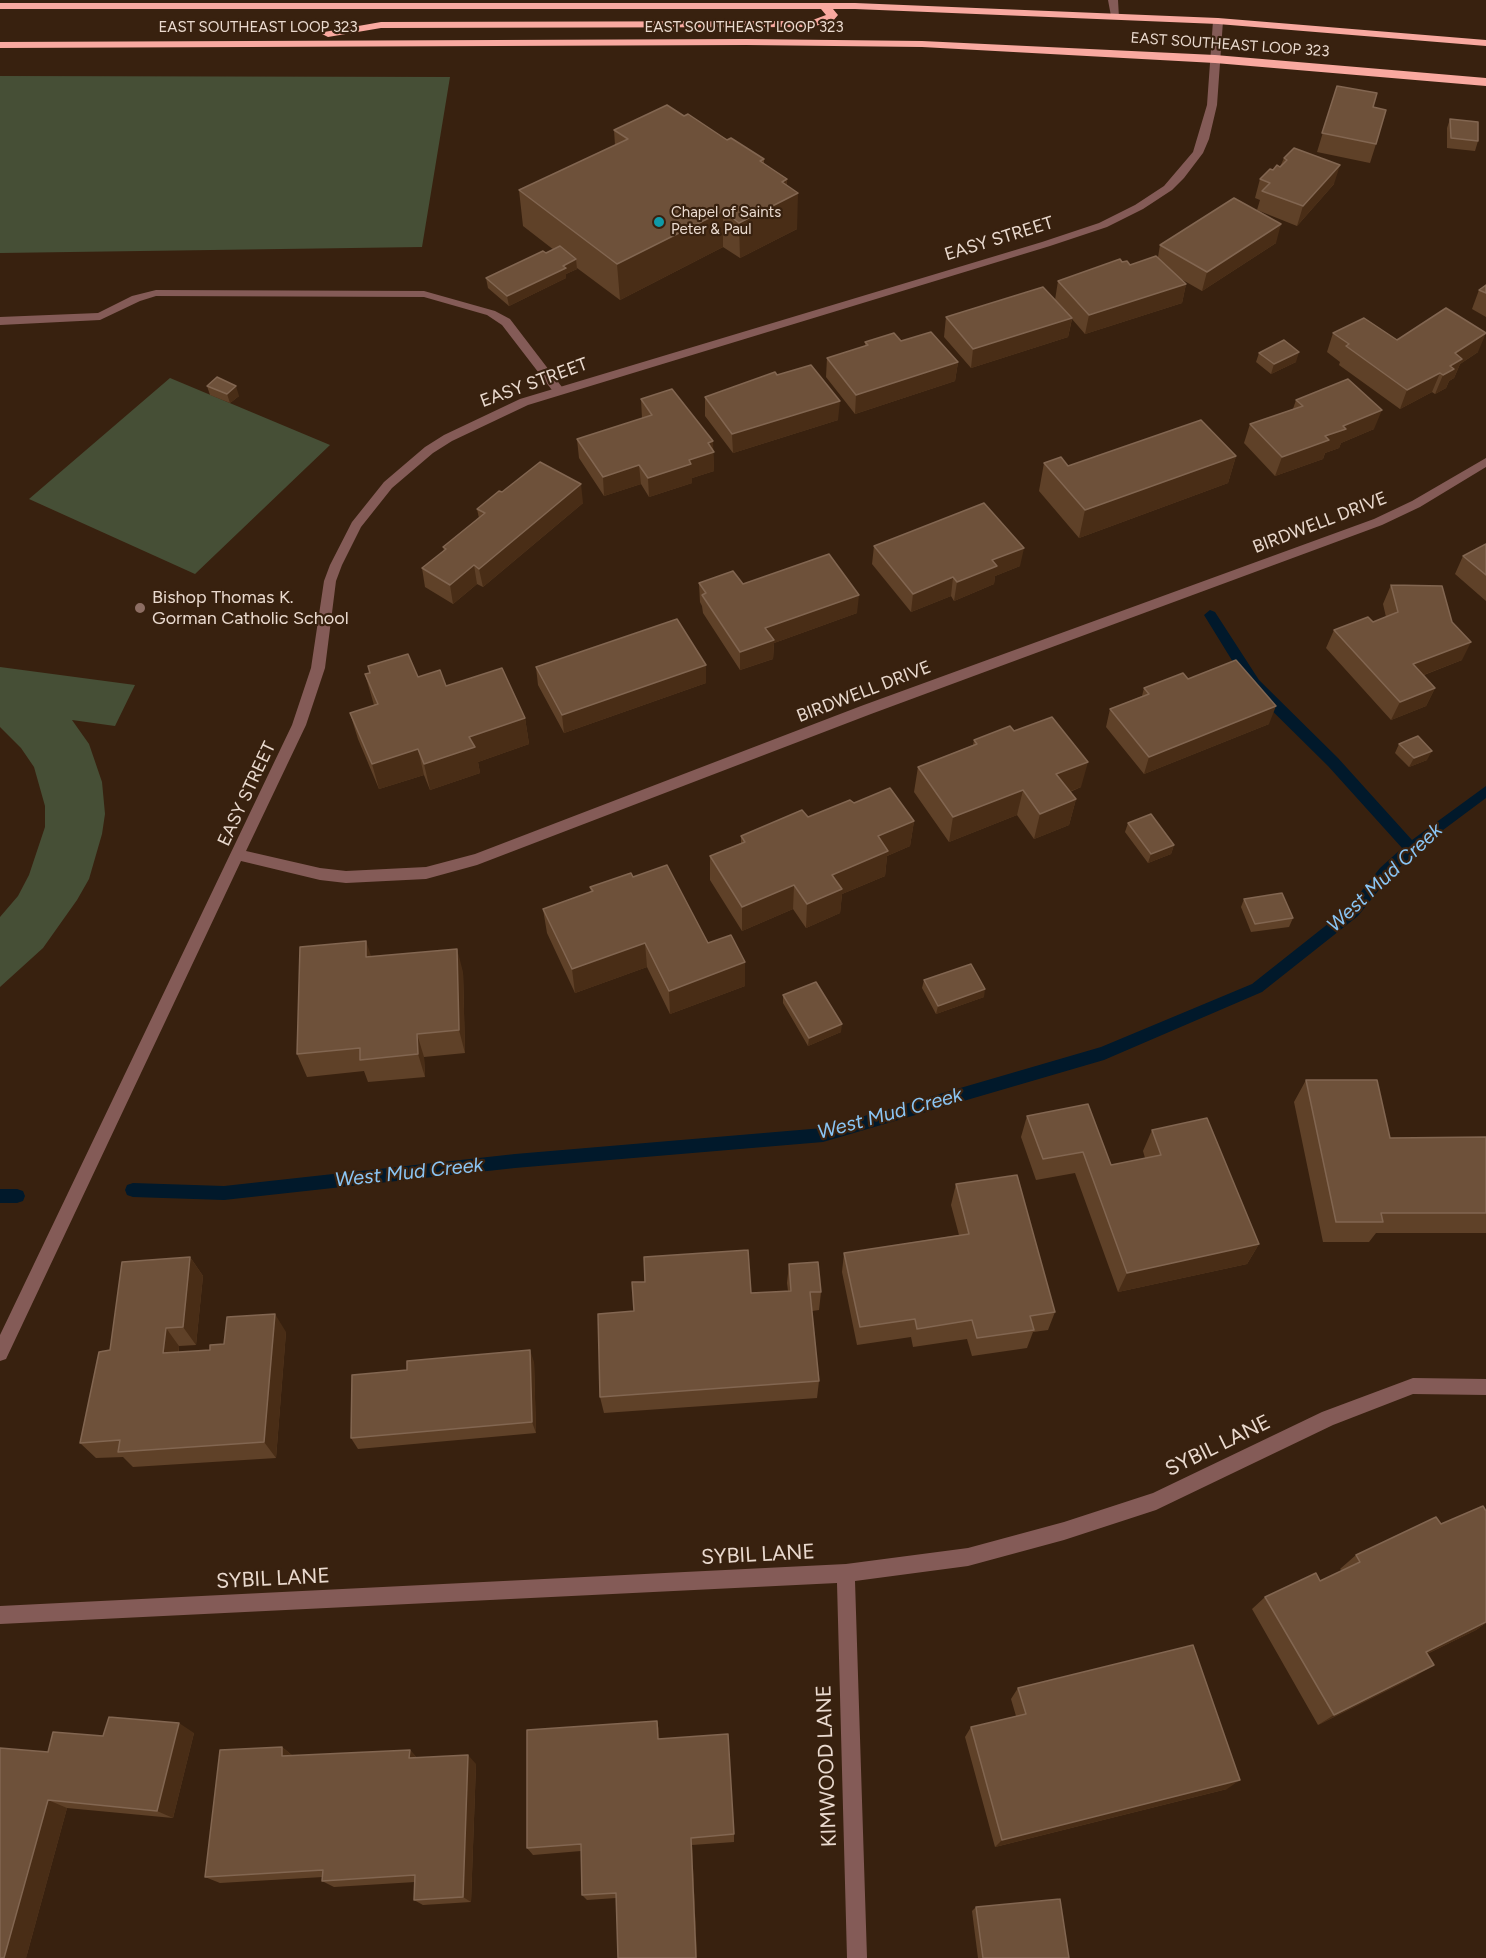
<!DOCTYPE html>
<html>
<head>
<meta charset="utf-8">
<style>
  body { margin:0 }
  canvas { display:block; background:#38210f }
</style>
</head>
<body>
<canvas width="1486" height="1958"></canvas>
<script>
const g = document.querySelector('canvas').getContext('2d');
g.lineJoin = 'round';
function paint(path, color) { g.fillStyle = color; g.fill(path, 'evenodd'); }
const poly = rows => new Path2D(rows.map(r => 'M' + r).join(''));
function stroke(path, color, width, dash) { g.strokeStyle = color; g.lineWidth = width; g.lineCap = dash ? 'butt' : 'round'; g.setLineDash(dash || []); g.stroke(path); }
function write(font, color, halo, rows, align = 'center') {
  g.font = font + ' Figtree,sans-serif'; g.lineWidth = 4.5; g.setLineDash([]); g.textBaseline = 'middle'; g.strokeStyle = halo; g.fillStyle = color; for (const [text, x, y, turn = 0] of rows) {
    g.save(); g.translate(x, y); g.rotate((+turn || 0) * Math.PI / 180); g.textAlign = isNaN(turn) ? turn : align; if (halo) g.strokeText(text, 0, 0); g.fillText(text, 0, 0); g.restore();
  }
}
const green = poly([
  [0,76,450,77,422,247,0,253],
  [170,378,330,445,195,574,29,499],
  [0,667,135,685,115,726,72,720,89,744,102,782,105,814,102,834,89,879,77,900,43,948,0,987,0,917,18,896,29,875,45,827,45,806,34,767,21,748,0,727]
]);
const stream = poly([
  [1210,610,1215,612,1259,680,1338,758,1412,840,1486,786,1486,798,1435,836,1390,876,1358,916,1262,992,1104,1060,823,1142,515,1168,224,1200,133,1197,127,1195,125,1190,127,1185,133,1183,224,1186,515,1154,823,1128,1101,1047,1252,984,1348,908,1380,868,1402,848,1328,766,1249,688,1204,615,1210,610],
  [0,1189,17,1189,23,1191,25,1196,23,1201,17,1203,0,1203,0,1189]
]);
const lane = poly([
  [156,290,424,291,495,311,510,319,565,391,563,394,555,394,502,325,487,315,424,297,156,296,140,301,100,320,0,325,0,317,98,313,132,296,156,290]
]);
const street = poly([
  [1108,0,1118,0,1119,18,1111,16,1108,0],
  [1218,18,1223,21,1217,105,1209,139,1203,153,1184,178,1172,190,1143,209,1107,227,1050,246,528,405,452,441,433,453,392,488,361,527,342,565,336,581,325,668,306,725,246,851,320,868,346,871,426,867,475,854,861,706,1374,519,1412,501,1486,458,1486,467,1420,507,1382,525,871,714,477,865,426,879,346,883,320,880,241,861,6,1359,0,1361,0,1335,292,725,311,668,324,581,330,565,352,522,384,482,425,447,444,435,520,399,1042,242,1099,223,1135,205,1164,186,1193,152,1207,105,1213,21,1218,18],
  [1413,1378,1486,1379,1486,1395,1413,1394,1333,1425,1156,1510,1064,1540,968,1566,855,1581,867,1958,847,1958,837,1583,0,1624,0,1606,846,1564,968,1548,1064,1522,1153,1493,1322,1412,1413,1378]
]);
const highway = poly([
  [0,3,855,3,1218,18,1486,40,1486,46,1218,24,855,9,833,9,838,15,832,22,810,27,381,28,328,37,322,34,324,32,381,22,810,21,826,15,821,9,0,9,0,3],
  [746,39,922,41,1215,55,1486,78,1486,86,1215,63,922,47,746,45,0,48,0,42,746,39]
]);
const wall = poly([
  [1337,86,1373,107,1376,144,1370,163,1317,152],
  [684,116,764,159,764,164,787,179,787,186,797,229,740,258,723,247,620,300,577,268,577,269,566,274,566,278,509,306,488,288,486,278,554,250,523,226,519,190,615,145,614,130],
  [1450,119,1478,141,1475,151,1447,148,1447,128],
  [1284,158,1334,184,1297,226,1257,210,1260,200,1255,198,1260,179,1273,170,1280,167],
  [1276,243,1202,291,1181,279,1186,284,1182,303,1085,334,1072,319,1068,337,971,368,944,337,946,317,1055,300,1058,281,1122,262,1130,265,1158,257,1160,245],
  [1486,285,1486,317,1472,309,1479,290],
  [1333,333,1397,340,1478,352,1460,364,1454,378,1449,381,1446,388,1435,394,1432,392,1400,409,1339,365,1340,362,1327,352],
  [901,341,958,362,955,381,855,414,826,377,827,358,865,346,865,342],
  [1259,353,1296,362,1271,374,1256,362],
  [777,375,838,420,733,453,705,416,705,397],
  [207,386,239,396,230,403,210,395],
  [641,399,713,451,714,471,692,478,692,483,649,497,641,484,604,496,579,458,577,439,642,418],
  [1296,400,1374,429,1341,443,1339,448,1325,453,1323,459,1275,476,1244,443,1250,424,1293,409],
  [1236,456,1228,483,1079,538,1039,491,1044,463,1068,466],
  [502,492,583,503,483,587,477,584,453,604,425,587,422,568,444,551,443,547,479,518,477,509],
  [1486,544,1486,601,1455,574,1463,556],
  [874,546,1020,566,995,576,994,584,954,601,951,596,911,612,872,564],
  [699,583,743,584,857,613,774,643,773,659,740,670,703,613,702,606,700,602],
  [1391,585,1462,660,1424,675,1435,688,1426,706,1391,720,1326,648,1334,630,1373,622,1386,617,1383,604],
  [368,666,418,677,446,686,525,718,529,744,478,762,480,773,430,790,424,775,379,789,358,739,350,713,374,705,365,674,370,673],
  [536,667,706,683,564,733,538,685],
  [1144,688,1269,724,1144,774,1106,727,1110,709,1142,696],
  [1014,731,1081,787,1070,792,1076,799,1069,825,1034,839,1017,815,949,842,914,792,918,767,973,745,974,740],
  [1399,744,1427,760,1409,767,1395,753],
  [854,803,914,821,910,846,887,856,885,876,842,894,840,913,806,928,793,909,742,931,710,880,710,856,741,843,741,836,808,817],
  [1128,823,1174,845,1171,854,1148,863,1125,832],
  [633,877,708,943,745,962,745,986,670,1014,647,967,575,993,547,933,543,909,591,892,590,887],
  [1244,899,1293,918,1289,927,1251,932,1241,907],
  [371,957,463,972,465,1053,424,1057,425,1077,368,1082,364,1071,307,1077,297,1054],
  [924,980,984,997,936,1014,922,988],
  [783,995,841,1032,808,1046,783,1003],
  [1306,1080,1390,1138,1486,1137,1486,1233,1376,1233,1369,1242,1323,1242,1294,1102],
  [1027,1116,1111,1165,1145,1158,1143,1151,1152,1130,1259,1244,1247,1264,1118,1292,1075,1173,1036,1180,1021,1137],
  [956,1184,1055,1312,1048,1330,1033,1332,1027,1348,972,1356,967,1339,913,1347,911,1337,857,1345,842,1272,844,1253,959,1235,951,1205],
  [190,1257,203,1276,196,1345,179,1346,179,1352,210,1350,224,1344,286,1332,276,1458,133,1467,123,1457,96,1458,80,1443,110,1350],
  [789,1264,821,1292,819,1310,812,1311,819,1381,817,1398,604,1413,600,1397,751,1293,788,1291,787,1283],
  [534,1362,536,1433,358,1449,351,1438,407,1370],
  [1486,1511,1486,1623,1476,1630,1427,1654,1416,1676,1318,1725,1252,1609,1265,1597,1320,1581,1342,1571,1340,1569,1356,1555,1441,1524],
  [1018,1688,1227,1789,995,1847,965,1737,971,1727,1016,1716,1011,1699],
  [657,1721,659,1731,659,1739,734,1834,734,1842,692,1845,697,1958,618,1958,616,1898,587,1900,582,1895,581,1851,533,1855,527,1848],
  [194,1733,173,1818,67,1808,26,1958,48,1752,103,1736],
  [282,1747,293,1756,410,1750,417,1758,476,1764,471,1902,423,1905,414,1900,415,1882,334,1887,322,1881,323,1877,220,1883,205,1877],
  [976,1907,1069,1958,978,1958,972,1911]
]);
const shadedWall = poly([
  [1340,165,1334,184,1297,226,1303,206],
  [787,179,786,199,798,193,797,229,740,258,739,223,782,182],
  [723,211,723,247,620,300,617,264],
  [1281,224,1276,243,1202,291,1207,272],
  [576,259,577,269,566,274,566,278,509,306,507,296,563,266],
  [1186,284,1182,303,1085,334,1089,315],
  [1072,318,1068,337,971,368,973,349],
  [1486,333,1478,352,1460,364,1454,378,1449,381,1446,388,1435,394,1443,375,1455,353],
  [1299,352,1296,362,1271,374,1274,364],
  [958,362,955,381,855,414,856,395],
  [1440,373,1432,392,1400,409,1407,390],
  [236,386,239,396,230,403,227,394],
  [840,401,838,420,733,453,732,434],
  [1382,410,1374,429,1341,443,1339,448,1325,453,1323,459,1275,476,1282,457,1343,426],
  [713,441,714,471,692,478,692,483,649,497,648,478,689,460,708,443],
  [1236,456,1228,483,1079,538,1085,510],
  [639,465,641,484,604,496,603,477],
  [581,484,583,503,483,587,479,569],
  [1024,548,1020,566,995,576,994,584,954,601,957,582,992,560],
  [474,565,477,584,453,604,450,585],
  [953,577,951,596,911,612,913,594],
  [859,595,857,613,774,643,773,659,740,670,740,652,765,628],
  [1471,642,1462,660,1405,682,1413,664],
  [706,665,706,683,564,733,562,715],
  [1435,688,1426,706,1391,720,1400,702],
  [1276,706,1269,724,1144,774,1149,757],
  [525,718,529,744,478,762,480,773,430,790,424,764,469,737],
  [418,749,424,775,379,789,372,764],
  [1432,751,1427,760,1409,767,1414,758],
  [1088,762,1081,787,1050,799,1056,774],
  [1023,790,1017,815,949,842,953,817],
  [1076,799,1069,825,1034,839,1040,814],
  [914,821,910,846,887,856,885,876,842,894,840,913,806,928,807,904,832,875,878,836],
  [1174,845,1171,854,1148,863,1151,854],
  [794,885,793,909,742,931,742,907],
  [366,941,374,965,366,957],
  [645,943,647,967,575,993,572,969],
  [457,949,463,972,465,1053,459,1030],
  [745,962,745,986,670,1014,669,991],
  [985,989,984,997,936,1014,938,1006],
  [842,1024,841,1032,808,1046,809,1038],
  [417,1034,424,1057,425,1077,418,1054],
  [1259,1244,1247,1264,1118,1292,1127,1273],
  [190,1257,203,1276,196,1345,183,1327],
  [275,1314,286,1332,276,1458,264,1442],
  [166,1328,179,1346,177,1371,163,1353],
  [530,1350,534,1362,536,1433,532,1422],
  [1486,1622,1486,1623,1476,1630,1408,1663,1426,1652],
  [1434,1665,1416,1676,1318,1725,1334,1715],
  [657,1721,659,1731,660,1749,658,1739],
  [179,1723,194,1733,173,1818,157,1811],
  [282,1747,294,1757,282,1756],
  [410,1750,418,1759,409,1758],
  [468,1755,476,1764,471,1902,463,1897],
  [1240,1780,1227,1789,995,1847,1002,1840],
  [48,1800,67,1808,26,1958,4,1958],
  [691,1838,692,1845,697,1958,696,1958]
]);
const building = poly([
  [1337,86,1377,93,1373,107,1386,110,1376,144,1322,133,1337,86],
  [667,105,684,116,688,114,727,140,731,138,764,159,760,161,787,179,782,182,798,193,739,223,723,211,617,264,519,190,628,139,614,130,667,105],
  [1450,119,1478,122,1478,141,1451,138,1450,119],
  [1294,148,1340,165,1303,206,1262,191,1270,183,1260,179,1270,169,1273,170,1277,165,1280,167,1287,160,1284,158,1294,148],
  [1234,198,1281,224,1207,272,1160,245,1234,198],
  [560,246,576,259,563,266,566,268,507,296,486,278,543,251,546,253,560,246],
  [1156,256,1186,284,1089,315,1058,281,1120,259,1122,262,1127,261,1130,265,1156,256],
  [1486,285,1486,293,1479,290,1486,285],
  [1043,287,1072,318,973,349,946,317,1043,287],
  [1446,308,1486,333,1455,353,1462,359,1450,366,1454,369,1443,375,1440,373,1407,390,1346,346,1349,344,1333,333,1364,318,1397,340,1446,308],
  [931,332,958,362,856,395,827,358,868,345,865,342,894,333,901,341,931,332],
  [1284,340,1299,352,1274,364,1259,353,1284,340],
  [811,365,840,401,732,434,705,397,775,372,777,375,811,365],
  [217,377,236,386,227,394,207,386,217,377],
  [1348,379,1382,410,1343,426,1346,429,1325,436,1329,440,1282,457,1250,424,1303,406,1296,400,1348,379],
  [672,389,713,441,708,443,714,452,689,460,691,464,648,478,639,465,603,477,577,439,652,415,641,399,672,389],
  [1201,420,1236,456,1085,510,1044,463,1061,457,1068,466,1201,420],
  [540,462,581,484,479,569,474,565,450,585,422,568,446,549,443,547,485,513,477,509,499,491,502,492,540,462],
  [984,503,1024,548,992,560,997,566,957,582,953,577,913,594,874,546,984,503],
  [1486,544,1486,575,1463,556,1486,544],
  [829,554,859,595,765,628,774,640,740,652,702,595,706,593,699,583,733,571,743,584,829,554],
  [1391,585,1442,586,1452,622,1471,642,1413,664,1435,688,1400,702,1334,630,1368,617,1373,622,1398,612,1391,585],
  [677,619,706,665,562,715,536,667,677,619],
  [408,654,418,677,440,670,446,686,502,668,525,718,469,737,475,747,424,764,418,749,372,764,350,713,378,704,365,674,370,673,368,666,408,654],
  [1236,660,1276,706,1149,757,1110,709,1149,694,1144,688,1183,673,1188,679,1236,660],
  [1052,717,1088,762,1056,774,1076,799,1040,814,1023,790,953,817,918,767,977,744,974,740,1010,726,1014,731,1052,717],
  [1418,736,1432,751,1414,758,1399,744,1418,736],
  [890,788,914,821,878,836,888,851,832,875,842,889,807,904,794,885,742,907,710,856,745,842,741,836,802,810,808,817,850,800,854,803,890,788],
  [1151,814,1174,845,1151,854,1128,823,1151,814],
  [667,865,708,943,731,935,745,962,669,991,645,943,572,969,543,909,593,891,590,887,631,873,633,877,667,865],
  [1282,893,1293,918,1255,924,1244,899,1282,893],
  [366,941,366,957,457,949,459,1030,417,1034,418,1054,360,1060,360,1048,297,1054,300,947,366,941],
  [971,964,985,989,938,1006,924,980,971,964],
  [816,982,842,1024,809,1038,783,995,816,982],
  [1306,1080,1377,1080,1390,1138,1486,1137,1486,1213,1381,1213,1383,1222,1336,1222,1306,1080],
  [1088,1104,1111,1165,1161,1155,1152,1130,1207,1118,1259,1244,1127,1273,1083,1152,1043,1159,1027,1116,1088,1104],
  [1017,1175,1055,1312,1030,1316,1034,1330,977,1338,972,1320,917,1329,915,1319,860,1327,844,1253,969,1234,956,1184,1017,1175],
  [748,1250,751,1293,791,1291,789,1264,818,1262,821,1292,810,1292,819,1381,600,1397,598,1314,634,1311,632,1282,645,1282,644,1257,748,1250],
  [190,1257,183,1327,166,1328,163,1353,210,1350,210,1345,224,1344,227,1317,275,1314,264,1442,118,1452,120,1440,80,1443,99,1352,110,1350,122,1262,190,1257],
  [530,1350,532,1422,351,1438,352,1375,407,1370,407,1361,530,1350],
  [1483,1506,1486,1511,1486,1622,1426,1652,1434,1665,1334,1715,1265,1597,1316,1573,1320,1581,1360,1562,1356,1555,1436,1517,1441,1524,1483,1506],
  [1193,1645,1240,1780,1002,1840,971,1727,1026,1714,1018,1688,1193,1645],
  [109,1717,179,1723,157,1811,48,1800,4,1958,0,1958,0,1748,48,1752,53,1732,103,1736,109,1717],
  [657,1721,658,1739,728,1734,734,1834,691,1838,696,1958,618,1958,616,1893,582,1895,581,1844,527,1848,527,1730,657,1721],
  [282,1747,282,1756,410,1750,409,1758,468,1755,463,1897,414,1900,415,1875,322,1881,323,1870,205,1877,220,1750,282,1747],
  [1060,1899,1069,1958,983,1958,976,1907,1060,1899]
]);
const markers = [
  [659,222,6,"#0f9aa8"],
  [140,608,6,"#8d6e63"]
];
const farStreetnames = [
  ["EAST SOUTHEAST LOOP 323",258,28],
  ["EAST SOUTHEAST LOOP 323",744,28],
  ["EAST SOUTHEAST LOOP 323",1230,45,4]
];
const farPoinames = [
  ["Chapel of Saints",671,213],
  ["Peter & Paul",671,230]
];
const streetNames = [
  ["EASY STREET",999,239,-17],
  ["EASY STREET",534,383,-20],
  ["BIRDWELL DRIVE",1320,523,-21],
  ["BIRDWELL DRIVE",864,692,-21],
  ["EASY STREET",247,794,-65]
];
const poiNames = [
  ["Bishop Thomas K.",152,598],
  ["Gorman Catholic School",152,619]
];
const waterNames = [
  ["West Mud Creek",1385,878,-43],
  ["West Mud Creek",890,1114,-15],
  ["West Mud Creek",409,1173,-6]
];
const nearStreetnames = [
  ["SYBIL LANE",1218,1446,-26],
  ["SYBIL LANE",758,1555,-3],
  ["SYBIL LANE",273,1579,-3],
  ["KIMWOOD LANE",827,1766,-92]
];
paint(green, '#464f36');
paint(stream, '#01192b');
paint(lane, '#845b57');
paint(street, '#845b57');
paint(highway, '#f9a9a0');
paint(wall, '#5f4128');
paint(shadedWall, '#492d16');
paint(building, '#6e513a');
stroke(building, '#826651', 1.5);
for (const [x, y, r, color] of markers) { const dot = new Path2D(); dot.arc(x, y, r, 0, 2 * Math.PI); g.fillStyle = color; g.fill(dot); stroke(dot, '#38210f', 2); }
write('15px', '#eadacf', '#38210f', farStreetnames);
write('15px', '#eadacf', '#38210f', farPoinames, 'left');
write('18px', '#eadacf', '#38210f', streetNames);
write('18px', '#eadacf', '#38210f', poiNames, 'left');
write('italic 20px', '#8ac5f4', '#38210f', waterNames);
write('21px', '#eadacf', '#38210f', nearStreetnames);
</script>
</body>
</html>
